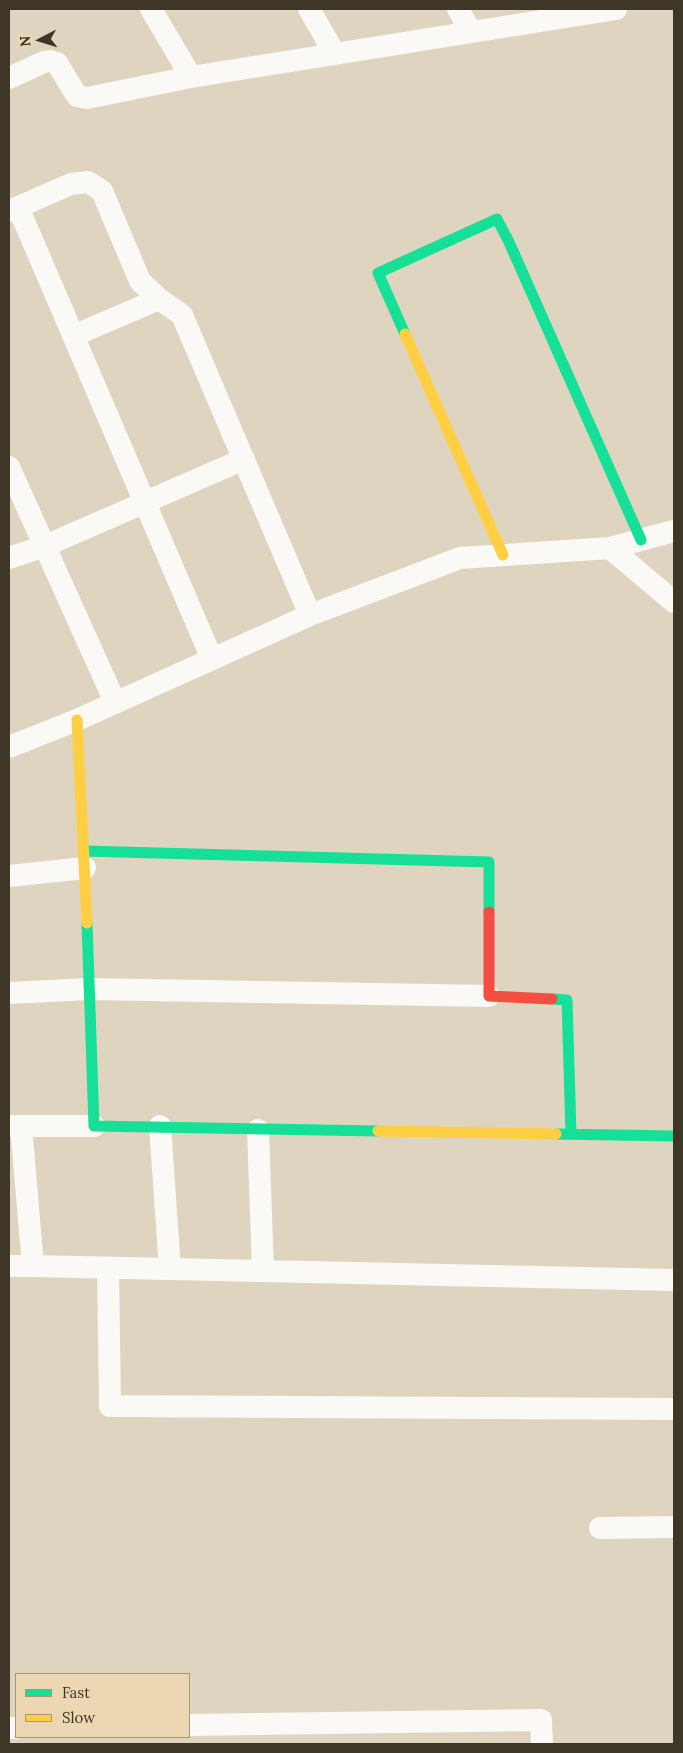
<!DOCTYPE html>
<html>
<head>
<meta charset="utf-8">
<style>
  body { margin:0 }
  #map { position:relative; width:683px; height:1753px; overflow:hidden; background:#dfd4bf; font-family:Lora,serif }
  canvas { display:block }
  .frame { position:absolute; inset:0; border:10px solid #3e3627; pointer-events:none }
  .legend { position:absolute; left:15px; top:1673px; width:175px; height:65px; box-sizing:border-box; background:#ecd7b2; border:1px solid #a6977a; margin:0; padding:6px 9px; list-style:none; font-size:15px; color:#3e3627 }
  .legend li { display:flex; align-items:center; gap:10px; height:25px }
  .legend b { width:25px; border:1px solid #a6977a }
  .north { position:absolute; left:15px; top:15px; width:50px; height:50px; -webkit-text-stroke:4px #ecd7b2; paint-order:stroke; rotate:265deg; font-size:14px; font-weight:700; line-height:20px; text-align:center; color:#3e3627 }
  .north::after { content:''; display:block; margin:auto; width:18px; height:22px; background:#3e3627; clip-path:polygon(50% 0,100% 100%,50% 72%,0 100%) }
</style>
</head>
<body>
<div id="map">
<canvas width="683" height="1753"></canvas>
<div class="frame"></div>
<ul class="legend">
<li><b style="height:6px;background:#16e098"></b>Fast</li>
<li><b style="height:6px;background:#ffcf43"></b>Slow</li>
</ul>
<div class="north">N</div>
</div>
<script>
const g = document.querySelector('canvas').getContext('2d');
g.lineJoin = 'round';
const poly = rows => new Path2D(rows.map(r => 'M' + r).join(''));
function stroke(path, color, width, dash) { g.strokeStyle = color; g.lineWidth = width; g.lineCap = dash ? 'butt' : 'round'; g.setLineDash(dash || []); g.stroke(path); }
const street = poly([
  [151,9,191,77],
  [309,9,335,54],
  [458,9,471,32],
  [9,78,44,62,50,61,57,63,77,96,87,98,191,77,616,9],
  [18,207,212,659],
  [9,211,71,184,88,182,102,191,140,281,159,299,182,315,310,615],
  [73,336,159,299],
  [9,467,115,702],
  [610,548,674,602],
  [9,558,45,546,244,459],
  [9,747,77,720,310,615,460,558,610,548,674,531],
  [9,876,85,868],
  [9,993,89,989,489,996],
  [9,1126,94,1126],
  [160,1126,170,1269],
  [258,1130,263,1271],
  [9,1266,33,1266,21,1126],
  [33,1266,674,1280],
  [108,1268,110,1406,674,1409],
  [600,1528,674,1527],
  [189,1725,541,1720,542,1744],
  [9,1728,16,1728]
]);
const fast = poly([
  [405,334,378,273,497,219,509,242,641,540],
  [84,851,489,862,489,912],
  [87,923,94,1126,378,1131],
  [552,999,567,1000,571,1134],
  [556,1134,674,1136]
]);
const slow = poly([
  [405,334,503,555],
  [77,720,87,923],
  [378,1131,556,1134]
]);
const jam = poly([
  [489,912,489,996,552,999]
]);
stroke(street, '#faf9f5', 22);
stroke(fast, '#16e098', 11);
stroke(slow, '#ffcf43', 11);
stroke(jam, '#f24e42', 11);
</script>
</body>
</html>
